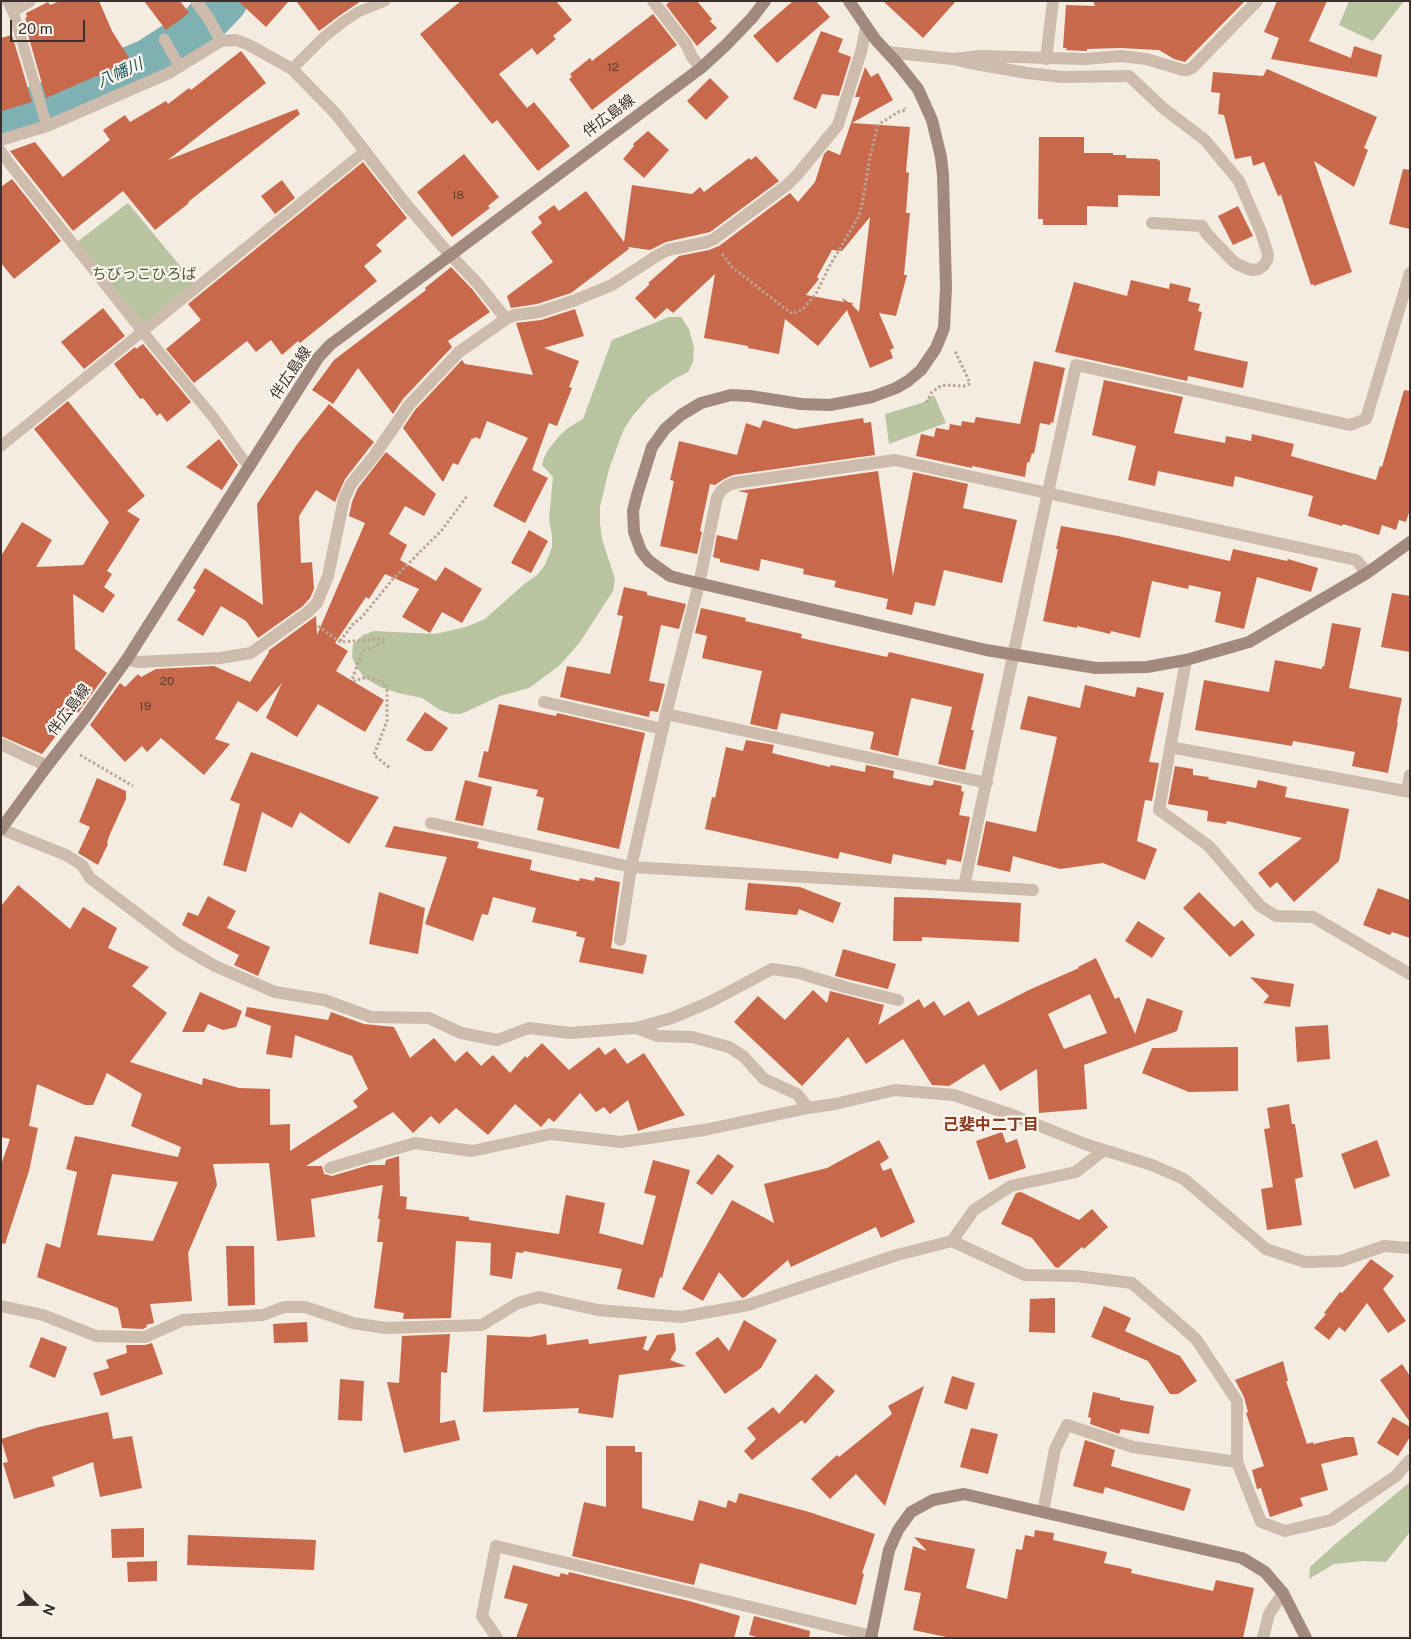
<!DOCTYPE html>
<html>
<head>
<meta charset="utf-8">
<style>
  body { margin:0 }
  #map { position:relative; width:1411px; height:1639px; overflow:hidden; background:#f4ebe1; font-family:"Public Sans",sans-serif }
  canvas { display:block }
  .frame { position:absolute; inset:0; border:2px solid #3b302b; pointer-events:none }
  .north { position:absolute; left:10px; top:1579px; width:50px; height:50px; -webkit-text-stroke:4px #fbf5ee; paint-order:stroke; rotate:112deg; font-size:14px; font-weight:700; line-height:20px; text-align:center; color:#3b302b }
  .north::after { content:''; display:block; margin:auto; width:18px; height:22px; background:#3b302b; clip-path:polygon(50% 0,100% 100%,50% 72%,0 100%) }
  .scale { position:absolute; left:10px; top:20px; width:75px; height:22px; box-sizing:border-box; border:2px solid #3b302b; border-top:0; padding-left:6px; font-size:15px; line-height:18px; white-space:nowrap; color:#3b302b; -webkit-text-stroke:4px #fbf5ee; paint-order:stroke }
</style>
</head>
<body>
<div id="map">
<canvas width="1411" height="1639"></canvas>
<div class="frame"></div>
<div class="north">N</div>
<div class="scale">20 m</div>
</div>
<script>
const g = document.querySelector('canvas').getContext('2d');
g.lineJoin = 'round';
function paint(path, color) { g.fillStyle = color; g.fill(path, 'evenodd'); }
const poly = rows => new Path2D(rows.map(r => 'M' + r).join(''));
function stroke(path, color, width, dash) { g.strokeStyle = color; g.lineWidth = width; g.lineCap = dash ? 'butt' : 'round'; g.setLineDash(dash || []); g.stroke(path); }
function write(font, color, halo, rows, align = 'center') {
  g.font = font + ' "Public Sans","Noto Sans JP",sans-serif'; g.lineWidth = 4.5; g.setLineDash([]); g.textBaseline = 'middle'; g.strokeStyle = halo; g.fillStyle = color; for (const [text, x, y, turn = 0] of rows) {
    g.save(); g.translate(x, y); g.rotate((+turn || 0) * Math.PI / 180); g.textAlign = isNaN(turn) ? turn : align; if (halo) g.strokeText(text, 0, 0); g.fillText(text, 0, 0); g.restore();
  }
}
const green = poly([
  [1349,1,1404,1,1373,41,1339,25],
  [128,203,195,284,142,325,77,242],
  [669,317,681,317,689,329,694,348,693,362,688,372,674,379,649,397,631,418,623,431,609,469,600,507,600,523,602,539,615,579,613,591,580,642,560,665,529,688,500,696,461,714,452,714,440,710,422,698,398,693,380,687,365,678,357,668,352,657,353,644,363,635,374,631,435,634,466,627,485,619,523,585,537,575,545,565,552,547,552,536,549,519,553,477,542,465,544,458,548,450,560,435,568,428,583,419,612,340],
  [934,395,946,423,889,444,885,414,922,403],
  [1410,1482,1410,1532,1386,1562,1363,1561,1334,1564,1309,1579,1310,1567,1333,1546]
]);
const river = poly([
  [1,119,43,106,149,61,197,30,225,1]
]);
const building = poly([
  [60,1,99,1,112,31,131,61,46,98,27,31,30,30,25,18,27,17,26,13,48,2,50,5],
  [144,1,180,1,189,13,166,30],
  [238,1,289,1,266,27],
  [296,1,361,1,339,16,319,31],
  [461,1,556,1,572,20,553,36,556,39,537,55,532,48,499,74,527,108,534,102,570,146,538,171,497,120,492,124,420,34],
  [670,1,697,1,712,19,710,21,717,28,697,46,666,5],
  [793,1,816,1,830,17,777,63,753,36],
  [883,1,956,1,923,38],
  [1093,1,1245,1,1185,62,1174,59,1159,50,1120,48,1087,49,1087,51,1085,51,1066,50,1067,48,1063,48,1066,5,1095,6],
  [1277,1,1327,1,1309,41,1351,58,1354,46,1382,55,1377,77,1271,59,1279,38,1264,32],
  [653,14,677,45,592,110,569,79,572,77,570,74,590,58,592,61],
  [821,31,843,39,838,52,851,57,839,96,822,94,816,109,793,99],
  [12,35,32,102,1,111,1,38],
  [241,51,266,83,168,160,297,109,300,114,188,202,189,203,155,230,123,191,73,231,10,151,35,142,63,177,110,140,103,130,125,115,130,122,166,101,168,104,189,88,191,90],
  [865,67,871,77,878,73,893,100,852,123,910,127,906,172,909,173,906,213,910,213,904,275,907,275,896,316,879,313,894,348,890,350,893,358,870,368,847,310,818,346,785,319,779,354,748,348,748,346,704,338,715,274,673,313,667,308,655,319,635,298,650,284,648,283,679,256,709,250,719,246,790,193,798,202,815,182,824,154,828,150,840,155,860,97,855,97],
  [870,217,859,312,852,305,853,303,848,302,842,298,844,302,806,295,819,279,817,277,832,250,842,251],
  [1267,69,1377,117,1364,148,1368,150,1354,187,1314,161,1352,272,1314,286,1313,284,1311,285,1281,195,1278,196,1264,162,1253,166,1251,156,1235,159,1224,115,1218,114,1220,93,1211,92,1213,72,1263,76],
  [710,78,729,97,706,120,687,101],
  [648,131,669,150,644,178,623,159,634,146,633,144],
  [1039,137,1084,137,1084,153,1113,153,1113,155,1126,155,1126,158,1158,159,1158,161,1160,160,1160,196,1118,195,1118,207,1087,206,1087,225,1043,225,1043,219,1038,219],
  [464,154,499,197,488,206,490,208,452,237,417,192],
  [756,156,779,181,710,232,666,242,650,250,628,247,629,249,571,293,537,304,511,308,507,296,553,262,531,232,542,223,538,217,554,205,559,211,586,191,624,242,632,185,692,194,700,187,704,192,749,158,751,160],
  [363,162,407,218,376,245,382,251,364,266,377,281,300,343,298,341,282,355,271,340,256,352,247,341,194,383,166,349,201,320,188,304],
  [1403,169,1410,170,1410,229,1389,224],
  [12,179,61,241,14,279,1,263,1,187],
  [282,180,295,198,275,214,261,196],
  [1238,206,1253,236,1233,245,1218,216],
  [451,267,472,289,490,312,448,341,452,347,403,399,393,414,358,368,333,404,312,390,334,360,426,290,425,288],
  [1131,280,1169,289,1170,283,1191,288,1188,301,1200,304,1198,311,1202,312,1194,350,1248,362,1243,388,1188,376,1187,381,1055,352,1074,282,1127,296],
  [103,308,125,336,84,369,61,342],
  [575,309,584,336,544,348,579,361,569,387,572,388,557,426,549,423,532,470,548,478,525,523,493,506,528,438,487,421,480,439,475,437,474,439,472,438,458,465,453,463,443,482,403,428,415,410,462,360,465,364,533,375,516,323,541,320],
  [143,344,191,402,167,422,160,413,157,416,143,398,140,399,114,364,135,347,136,349],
  [1034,361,1065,368,1053,423,1051,422,1050,425,1040,423,1034,454,1032,453,1029,463,1027,462,1025,477,972,466,972,468,916,456,921,434,934,437,936,428,949,430,950,424,961,426,962,421,974,423,976,417,1020,424],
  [1104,380,1183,397,1174,433,1225,443,1226,436,1251,441,1252,434,1294,444,1291,456,1376,480,1380,466,1382,467,1404,390,1410,391,1410,509,1406,522,1399,520,1396,530,1382,525,1379,535,1343,524,1342,526,1308,516,1313,496,1235,476,1233,487,1158,471,1155,486,1128,480,1136,446,1092,435],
  [68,401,145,496,127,511,140,519,107,571,112,574,104,587,115,595,103,613,73,594,75,649,107,673,78,713,76,710,42,754,1,736,1,556,22,522,52,540,36,567,83,565,109,522,34,429],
  [329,404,374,442,345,479,335,502,316,490,299,516,301,563,312,562,314,589,310,598,303,606,258,638,246,621,221,606,203,636,177,620,196,590,193,588,205,568,263,605,257,504,298,443],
  [863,418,864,423,871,422,875,455,733,475,724,479,715,485,710,484,700,531,702,532,697,554,660,546,674,481,670,480,679,441,737,455,746,423,760,428,763,420,795,429],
  [219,439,238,465,222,490,186,467],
  [386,452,436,494,424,516,405,506,389,534,407,545,400,560,436,581,445,567,482,589,462,623,442,612,430,633,402,617,419,589,385,574,369,599,366,597,335,643,348,651,336,671,384,700,365,732,318,704,297,737,266,718,282,683,257,712,238,701,215,739,230,744,204,775,161,738,147,752,142,746,125,762,90,725,120,683,125,687,138,674,141,677,156,669,214,666,250,682,269,652,268,651,316,616,317,635,365,523,349,516,352,502,358,488],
  [878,471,893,576,913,472,968,484,963,508,1017,520,1002,583,944,570,935,606,915,602,912,615,886,609,888,599,834,587,836,581,803,574,804,569,761,559,759,571,720,562,720,559,713,557,717,535,737,540,748,493,738,491],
  [1061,526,1118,536,1230,561,1233,549,1287,561,1288,559,1318,568,1311,592,1257,577,1244,629,1215,622,1221,592,1189,585,1188,589,1152,581,1140,638,1111,631,1110,634,1077,626,1077,628,1043,621,1058,549,1056,549],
  [529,530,548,541,531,573,511,563],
  [624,587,647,592,647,595,686,604,679,629,661,625,649,681,665,684,658,712,650,711,649,717,560,697,567,666,610,674,623,616,617,615],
  [1392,593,1410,596,1410,652,1381,647],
  [701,608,746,618,745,621,802,634,801,638,887,657,889,652,984,674,971,730,974,730,965,770,938,764,952,707,912,698,911,699,898,756,870,749,874,732,781,713,777,730,750,724,762,671,702,658,707,636,695,633],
  [1332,623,1361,628,1349,688,1402,698,1397,722,1398,722,1388,773,1352,766,1355,752,1293,741,1292,746,1195,730,1204,680,1269,692,1275,660,1322,669,1322,666,1324,667],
  [1085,685,1135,697,1137,687,1164,693,1149,762,1159,763,1152,801,1145,800,1137,841,1157,849,1145,880,1103,863,1060,869,1013,856,1010,872,977,865,986,821,1036,832,1057,737,1020,729,1028,696,1080,708],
  [499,704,556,716,557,713,645,733,619,849,537,830,544,798,536,796,538,790,478,777,484,751,488,752],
  [425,712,448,728,432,751,425,751,406,740],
  [746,740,774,745,772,753,830,767,831,765,865,772,866,765,894,771,893,778,931,786,931,785,933,785,934,780,962,786,961,791,964,792,959,815,970,817,961,862,947,859,946,865,893,854,891,864,840,852,838,859,705,829,712,797,715,798,726,747,743,751],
  [251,752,353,788,379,797,349,844,300,812,292,828,262,812,246,872,223,865,240,804,230,800],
  [1175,766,1193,769,1193,775,1209,777,1208,779,1256,788,1258,780,1287,787,1285,797,1349,809,1339,861,1294,902,1277,882,1270,888,1258,873,1302,838,1227,821,1226,824,1207,821,1208,811,1168,804],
  [97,778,126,791,126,799,110,834,107,843,108,844,98,865,78,853,90,827,79,822],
  [465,780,492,787,483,826,455,820],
  [394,826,479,842,477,848,532,860,530,870,579,881,580,878,594,881,595,877,620,882,611,948,647,955,643,974,579,962,585,938,576,936,577,932,532,922,536,908,493,897,488,915,482,914,473,941,425,924,447,857,385,847],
  [748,883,800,887,841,903,833,923,799,909,797,915,745,910],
  [18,885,70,929,83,907,117,928,108,948,149,967,132,986,167,1013,130,1062,202,1085,203,1078,239,1088,270,1089,270,1125,290,1124,290,1151,358,1107,353,1101,368,1089,352,1056,295,1035,292,1058,266,1054,271,1026,245,1016,247,1007,328,1020,331,1012,364,1024,394,1027,410,1058,434,1038,455,1062,467,1051,481,1066,493,1055,510,1073,525,1056,527,1058,542,1043,569,1070,599,1047,605,1055,615,1048,627,1064,644,1053,685,1115,638,1131,628,1100,610,1114,604,1107,596,1112,580,1093,554,1122,549,1118,541,1127,515,1104,488,1135,456,1108,439,1124,431,1116,413,1133,393,1112,306,1166,322,1166,324,1174,332,1176,369,1165,385,1165,386,1160,399,1156,400,1196,407,1197,406,1209,469,1217,469,1220,559,1234,566,1195,605,1203,599,1233,643,1245,656,1196,644,1193,653,1160,690,1170,662,1278,660,1277,654,1298,617,1289,622,1269,524,1251,523,1253,516,1252,512,1279,490,1275,491,1243,456,1241,451,1318,403,1319,404,1313,374,1308,383,1242,377,1242,380,1219,378,1219,383,1185,311,1199,315,1237,277,1241,269,1163,213,1164,217,1185,188,1253,192,1301,150,1304,154,1323,146,1325,147,1327,143,1329,122,1328,118,1308,37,1277,46,1243,60,1248,77,1172,66,1169,75,1136,178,1157,181,1147,131,1126,142,1094,107,1073,93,1105,85,1105,37,1084,29,1126,38,1128,29,1171,5,1244,1,1243,1,1165,10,1139,1,1137,1,906],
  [112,1174,178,1182,153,1241,97,1235],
  [1378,888,1410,900,1410,938,1392,932,1390,935,1363,925],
  [379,892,425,908,418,954,369,944],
  [1199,892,1234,927,1242,920,1255,935,1230,957,1183,908],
  [208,896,236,911,227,928,270,947,258,976,234,965,239,955,182,925,188,912,198,916],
  [894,897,930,898,1021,903,1019,942,922,937,922,941,893,941],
  [1138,921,1165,938,1152,958,1125,941],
  [843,949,896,964,888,989,835,976],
  [1096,958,1115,999,1119,997,1135,1034,1147,998,1183,1011,1177,1031,1084,1065,1087,1109,1039,1113,1037,1069,1000,1091,984,1064,949,1086,932,1085,903,1039,866,1064,848,1037,802,1086,734,1022,758,996,785,1020,813,990,827,1003,830,991,884,1005,878,1025,919,999,924,1008,934,1001,944,1016,969,1001,978,1016,1029,990,1079,968,1078,967],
  [1090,994,1107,1033,1064,1049,1048,1014],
  [1250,977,1294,984,1290,1007,1263,1003,1269,996],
  [200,992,242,1011,236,1027,223,1030,208,1024,204,1032,182,1032],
  [1328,1025,1330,1059,1297,1062,1295,1027],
  [1238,1047,1238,1091,1189,1092,1142,1073,1152,1048],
  [1289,1104,1292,1124,1295,1124,1303,1177,1295,1179,1302,1225,1267,1230,1261,1189,1273,1187,1264,1129,1270,1128,1267,1108],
  [1002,1132,1006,1143,1017,1139,1026,1168,989,1180,976,1141],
  [879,1140,889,1158,880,1164,883,1171,891,1168,915,1222,881,1238,876,1227,791,1267,788,1260,745,1297,742,1298,719,1272,703,1301,682,1289,732,1200,774,1223,764,1184,827,1168],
  [1377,1140,1390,1176,1354,1189,1341,1154],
  [718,1154,734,1166,712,1195,696,1183],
  [1021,1192,1079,1220,1092,1209,1108,1227,1084,1249,1082,1247,1058,1268,1055,1267,1032,1238,1001,1224,1016,1193],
  [226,1246,254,1246,255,1305,228,1306],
  [1371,1259,1394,1276,1383,1289,1406,1321,1388,1333,1367,1303,1345,1332,1339,1327,1329,1340,1314,1328,1326,1314,1324,1313,1340,1292,1342,1293],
  [1055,1298,1055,1333,1029,1332,1030,1299],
  [1104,1306,1131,1318,1125,1331,1180,1356,1197,1381,1178,1394,1170,1394,1148,1361,1091,1337],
  [744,1320,777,1340,761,1368,725,1394,695,1353,718,1337,729,1351],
  [307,1322,308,1342,274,1343,273,1324],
  [674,1333,676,1350,670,1360,686,1366,619,1375,613,1418,578,1413,579,1408,483,1412,487,1335,530,1337,546,1334,547,1345,588,1339,589,1344,647,1336,643,1349,648,1351,657,1335],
  [450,1334,447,1373,441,1372,440,1423,455,1420,460,1440,404,1453,387,1382,399,1383,402,1336],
  [41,1337,67,1347,55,1378,29,1367],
  [152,1343,163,1374,101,1396,93,1373,109,1368,106,1360,127,1353,126,1345,145,1345],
  [1283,1361,1288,1381,1286,1381,1307,1444,1313,1442,1313,1444,1345,1437,1354,1437,1358,1455,1321,1464,1328,1490,1300,1498,1303,1506,1270,1517,1261,1488,1257,1489,1252,1470,1264,1466,1246,1413,1248,1412,1244,1397,1235,1380],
  [1402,1364,1410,1376,1410,1422,1380,1380],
  [816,1374,835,1391,805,1424,802,1420,752,1460,744,1451,756,1439,747,1428,773,1407,779,1414],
  [952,1376,975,1383,967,1410,944,1403],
  [340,1379,364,1381,362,1421,338,1420],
  [924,1386,885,1506,856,1474,830,1499,811,1479,837,1455,839,1457,892,1414,888,1406],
  [1093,1392,1120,1398,1120,1400,1154,1406,1149,1434,1121,1429,1119,1434,1090,1424,1091,1418,1088,1417],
  [108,1412,113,1439,132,1436,142,1488,100,1497,93,1462,52,1477,55,1486,14,1499,3,1463,8,1462,1,1439,39,1427],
  [1393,1417,1410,1427,1410,1437,1398,1456,1377,1443],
  [971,1428,998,1434,988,1474,960,1467],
  [1085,1440,1115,1450,1111,1466,1191,1489,1184,1511,1105,1487,1103,1494,1073,1486],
  [606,1446,635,1446,635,1452,642,1452,642,1508,693,1521,699,1500,726,1508,728,1500,736,1503,739,1493,809,1512,875,1534,862,1573,864,1574,856,1605,700,1563,694,1585,572,1556,584,1502,606,1507],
  [144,1528,144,1557,112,1558,111,1529],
  [1035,1530,1054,1533,1053,1540,1107,1552,1104,1563,1132,1569,1131,1573,1213,1591,1216,1580,1254,1588,1243,1638,951,1638,913,1630,921,1593,904,1590,913,1546,927,1551,914,1537,975,1549,966,1588,1007,1599,1016,1549,1022,1550,1025,1535,1034,1537],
  [188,1535,316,1540,314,1570,187,1565],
  [157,1561,157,1581,128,1582,127,1562],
  [513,1565,559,1577,561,1573,568,1575,569,1572,689,1601,740,1616,734,1638,516,1638,528,1604,504,1598],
  [754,1616,810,1631,809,1638,761,1638,749,1635]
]);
const path = poly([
  [722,254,732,267,792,314,803,309,816,294,829,267,859,216,862,205,870,157,878,125,898,112,906,110,905,108],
  [927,403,931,393,939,387,946,385,964,386,969,384,970,383,955,351],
  [318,626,340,642,383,639,385,642,362,652,352,680,355,681,362,678,370,678,385,683,387,688,387,721,374,755,390,768],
  [340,641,354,623,362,617,392,580,442,530,467,496],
  [80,755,133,786]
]);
const lane = poly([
  [13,11,47,126],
  [164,39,180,67],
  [292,69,323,38,343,22,358,12,385,1],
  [1,151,9,163,142,331,213,417,242,458,250,467],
  [1,446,365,151]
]);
const street = poly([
  [8,1,13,11,30,1],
  [196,1,209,19,221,41,236,40,249,45,292,69,336,114,405,203,443,247,478,284,506,319],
  [653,1,686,44,692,57,701,68],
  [887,52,953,59,980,56,1085,59,1121,56,1146,59,1183,70,1187,70,1192,68,1257,1],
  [953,59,970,63,1027,73,1062,77,1129,76,1163,108,1205,140,1239,181,1261,232,1268,254,1267,260,1264,265,1259,269,1253,270,1248,269,1237,264,1232,260,1207,234,1202,226,1152,223],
  [1046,59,1053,1],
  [1,140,47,126,169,73,221,41],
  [127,659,138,662,220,658,251,653,308,612,317,603,328,576,344,499,351,484,374,456,409,405,459,352,506,319,515,315,539,312,573,301,612,285,658,255,668,250,707,242,714,239,787,185,798,174,838,125,861,52,866,28],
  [1186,660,1159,810,1209,846,1260,906,1276,916,1313,917,1410,974],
  [544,702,663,729],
  [666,714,987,783],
  [1,744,47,766],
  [1170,747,1410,792],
  [1407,791,1410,775],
  [431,823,631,867,1033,890],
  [1,829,66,855,82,865,90,878,179,945,215,966,275,992,324,1000,371,1017,429,1018,461,1033,497,1040,529,1028,570,1033,636,1028,672,1018,710,1002,772,969,799,973,848,988,898,1000],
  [964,886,1048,492,1076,365,1350,425,1366,419,1410,273],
  [620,940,631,867,666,714,699,584,717,497,721,491,727,486,734,483,895,460,1356,560,1367,573],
  [636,1028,658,1036,692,1037,729,1047,743,1056,764,1079,797,1094,808,1108],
  [330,1168,415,1143,472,1151,551,1134,621,1142,704,1130,808,1108,835,1104,895,1090,954,1095,1015,1116,1085,1144,1152,1165,1184,1179,1266,1249,1305,1262,1341,1261,1384,1246,1410,1248],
  [952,1241,1025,1275,1076,1276,1132,1283,1196,1339,1237,1401,1237,1462,1261,1522,1285,1531,1331,1520,1396,1476,1410,1460],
  [1,1306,43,1315,96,1336,145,1337,183,1320,263,1315,284,1307,305,1307,353,1323,385,1328,482,1325,518,1303,539,1297,598,1310,681,1317,748,1305,897,1255,952,1241,974,1210,1011,1186,1076,1172,1104,1150],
  [1043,1512,1055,1449,1067,1425,1133,1447,1237,1462],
  [497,1638,482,1616,496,1546,872,1636],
  [1263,1638,1269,1614,1283,1593]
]);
const secondary = poly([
  [849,1,875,39,898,64,918,89,932,120,941,157,943,175,946,288,944,328,936,348,921,370,908,381,896,388,872,397,830,405,801,404,750,396,731,395,701,403,681,415,665,429,652,447,637,495,633,511,634,532,641,551,649,561,670,576,681,579,986,650,1096,668,1147,667,1186,660,1249,642,1367,573,1410,542],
  [1,829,47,766,86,716,127,659,318,358,330,345,701,68,726,45,752,18,765,1],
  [871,1638,889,1550,898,1530,911,1512,933,1500,964,1494,1242,1558,1265,1572,1283,1593,1306,1638]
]);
const numberNames = [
  ["12",613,67],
  ["18",458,195],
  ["20",167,681],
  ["19",145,706]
];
const streetNames = [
  ["伴広島線",609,116,-37],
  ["伴広島線",291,373,-56],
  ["伴広島線",69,710,-53]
];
const parkNames = [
  ["ちびっこひろば",144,274]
];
const waterNames = [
  ["八幡川",120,73,-24]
];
const neighbourhoodNames = [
  ["己斐中二丁目",991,1125]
];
paint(green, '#b8c4a0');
stroke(river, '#7fb0b2', 45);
paint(building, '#c8694b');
stroke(path, '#b9a596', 3, [2.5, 2.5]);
stroke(lane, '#cdbbac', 11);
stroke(street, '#cdbbac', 12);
stroke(secondary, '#a18a7d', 12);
write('12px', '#5e3e33', null, numberNames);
write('15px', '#3b302b', '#fbf5ee', streetNames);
write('15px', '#4a5a2e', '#fbf5ee', parkNames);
write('italic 16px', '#1f5a5e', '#fbf5ee', waterNames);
write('bold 16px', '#8c3b22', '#fbf5ee', neighbourhoodNames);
</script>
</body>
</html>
